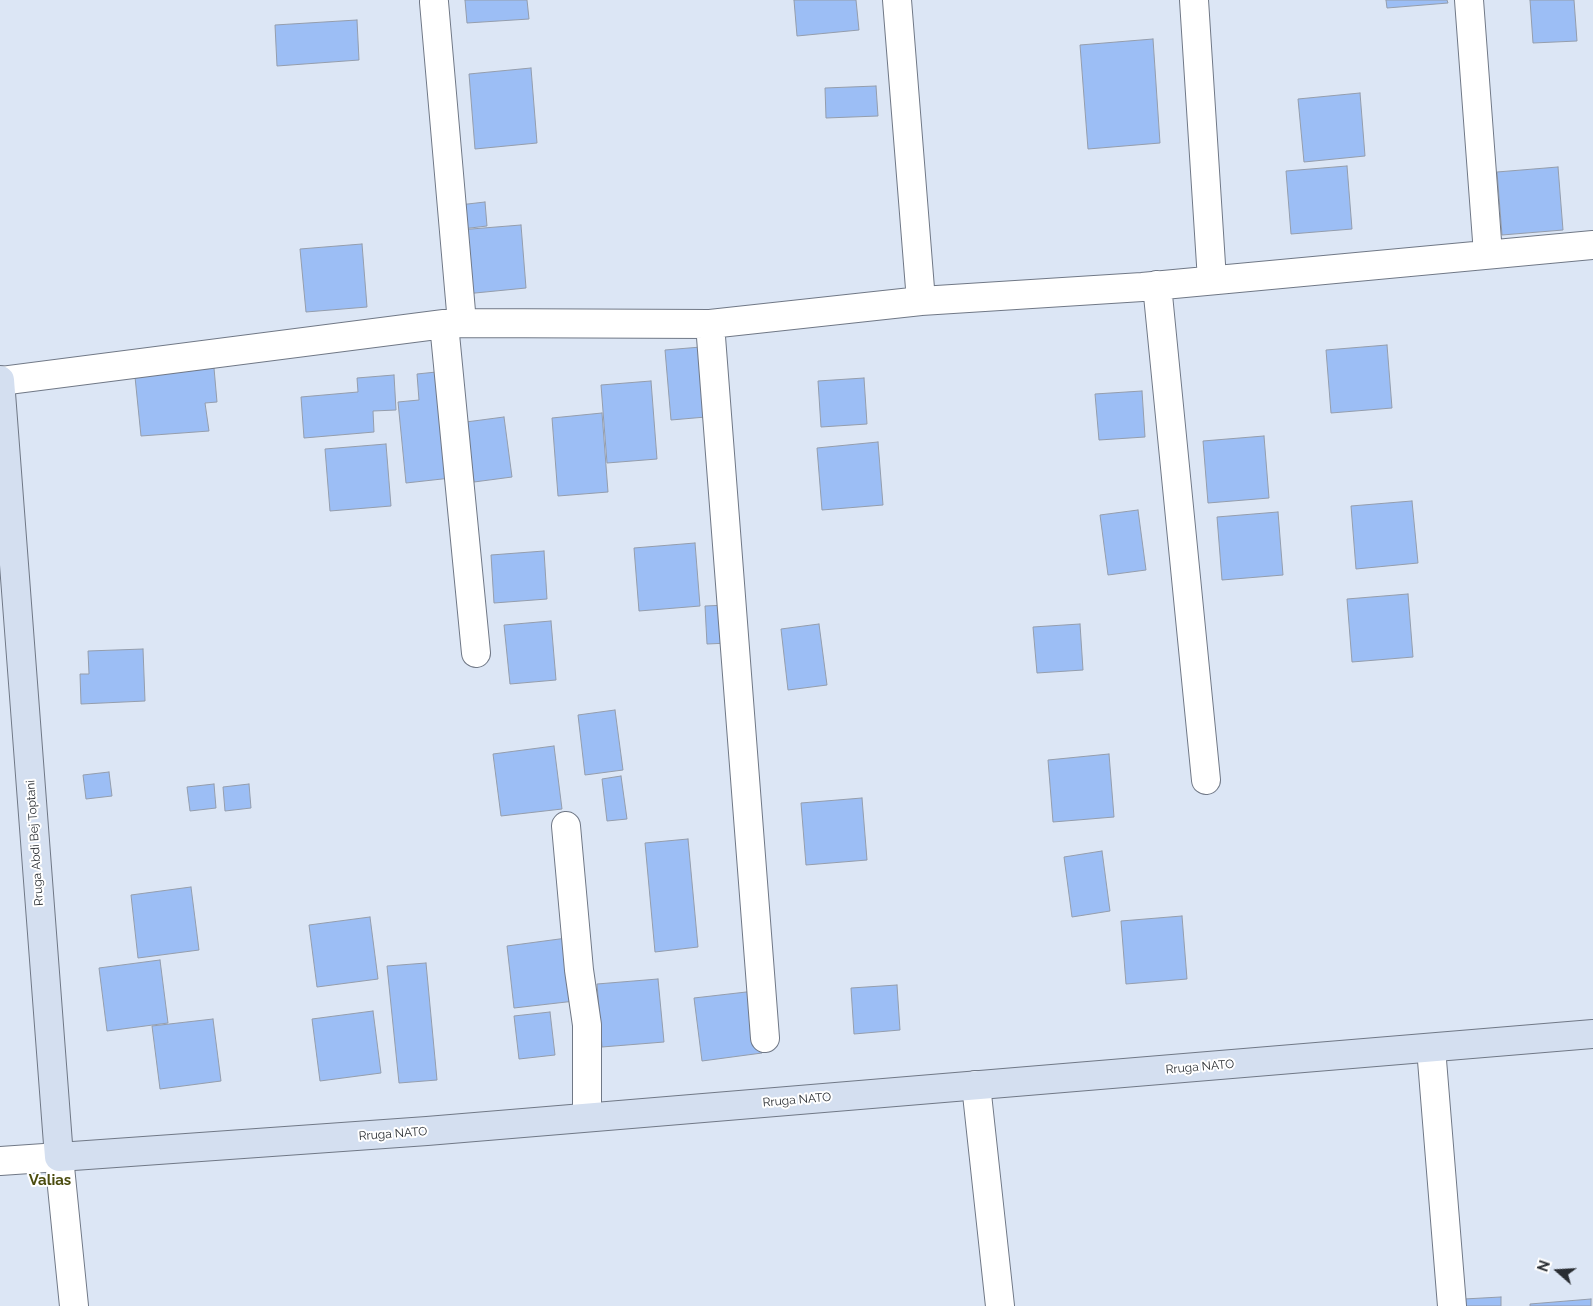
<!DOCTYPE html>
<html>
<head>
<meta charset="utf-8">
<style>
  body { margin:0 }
  #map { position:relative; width:1593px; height:1306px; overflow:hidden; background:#dce6f5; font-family:Raleway,sans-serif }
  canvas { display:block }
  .north { position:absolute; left:1533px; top:1246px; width:50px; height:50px; -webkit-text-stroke:4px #fff; paint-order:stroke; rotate:289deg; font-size:14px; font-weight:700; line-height:20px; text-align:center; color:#292d32 }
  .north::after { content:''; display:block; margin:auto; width:18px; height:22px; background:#292d32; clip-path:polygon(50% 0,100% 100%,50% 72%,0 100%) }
</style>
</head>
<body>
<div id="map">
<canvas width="1593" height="1306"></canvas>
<div class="north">N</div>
</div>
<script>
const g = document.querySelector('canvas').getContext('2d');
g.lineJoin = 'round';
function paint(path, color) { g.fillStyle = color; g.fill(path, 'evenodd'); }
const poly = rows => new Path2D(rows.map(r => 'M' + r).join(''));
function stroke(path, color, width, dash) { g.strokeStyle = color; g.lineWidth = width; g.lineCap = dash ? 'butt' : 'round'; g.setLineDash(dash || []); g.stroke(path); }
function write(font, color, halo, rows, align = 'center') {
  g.font = font + ' Raleway,sans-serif'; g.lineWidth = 4; g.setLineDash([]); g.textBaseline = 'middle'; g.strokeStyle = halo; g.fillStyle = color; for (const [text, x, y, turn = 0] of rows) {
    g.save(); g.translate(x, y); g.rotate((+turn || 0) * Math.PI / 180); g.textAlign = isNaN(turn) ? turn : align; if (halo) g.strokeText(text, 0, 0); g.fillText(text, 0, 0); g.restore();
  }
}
const building = poly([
  [465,0,527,0,529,19,467,23,465,0],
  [794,0,856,0,859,30,797,36,794,0],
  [1386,0,1447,0,1448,3,1387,8,1386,0],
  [1530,0,1574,0,1577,41,1533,43,1530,0],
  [357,20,359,60,277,66,275,25,357,20],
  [1153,39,1160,143,1088,149,1080,45,1153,39],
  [531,68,537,143,475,149,469,74,531,68],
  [876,86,878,116,826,118,825,88,876,86],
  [1360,93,1365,156,1304,162,1298,99,1360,93],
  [1347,166,1352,229,1291,234,1286,171,1347,166],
  [1558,167,1563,230,1502,235,1497,172,1558,167],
  [485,202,487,226,462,229,459,205,485,202],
  [521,225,526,288,465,294,459,230,521,225],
  [362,244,367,307,306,312,300,249,362,244],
  [1387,345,1392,408,1331,413,1326,350,1387,345],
  [701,347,706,417,671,420,665,350,701,347],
  [214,368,217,402,205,403,209,431,141,436,135,377,214,368],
  [446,371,451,478,406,483,398,402,419,400,417,374,446,371],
  [394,375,396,410,373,411,374,432,304,438,301,397,358,392,357,378,394,375],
  [864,378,867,424,821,427,818,381,864,378],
  [651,381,657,459,607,463,601,385,651,381],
  [1142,391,1145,437,1099,440,1095,394,1142,391],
  [602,413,608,492,558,496,552,418,602,413],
  [504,417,512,477,474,482,466,422,504,417],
  [1264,436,1269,498,1208,503,1203,441,1264,436],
  [878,442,883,505,822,510,817,448,878,442],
  [386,444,391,506,330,511,325,449,386,444],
  [1412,501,1418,563,1356,569,1351,506,1412,501],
  [1138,510,1146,570,1108,575,1100,515,1138,510],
  [1278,512,1283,575,1222,580,1217,517,1278,512],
  [695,543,700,606,639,611,634,548,695,543],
  [544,551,547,599,494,603,491,555,544,551],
  [1408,594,1413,657,1352,662,1347,599,1408,594],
  [728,605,729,643,707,644,705,606,728,605],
  [551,621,556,680,510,684,504,625,551,621],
  [819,624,827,685,788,690,781,629,819,624],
  [1080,624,1083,670,1037,673,1033,627,1080,624],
  [143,649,145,701,81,704,80,674,89,674,88,651,143,649],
  [615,710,623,770,585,775,578,715,615,710],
  [554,746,562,809,501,816,493,754,554,746],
  [1109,754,1114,817,1053,822,1048,760,1109,754],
  [109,772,112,796,86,799,83,775,109,772],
  [621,776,627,819,607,821,602,779,621,776],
  [214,784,216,808,190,811,187,787,214,784],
  [249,784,251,808,225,811,223,787,249,784],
  [862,798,867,860,806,865,801,803,862,798],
  [688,839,698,947,655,952,645,843,688,839],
  [1102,851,1110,911,1072,917,1064,857,1102,851],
  [191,887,199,950,138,958,131,895,191,887],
  [1182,916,1187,979,1126,984,1121,921,1182,916],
  [370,917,378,979,317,987,309,925,370,917],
  [567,938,575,1001,514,1008,507,946,567,938],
  [160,960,168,1023,107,1031,99,968,160,960],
  [426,963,437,1080,399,1083,387,966,426,963],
  [658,979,664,1042,602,1047,597,984,658,979],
  [897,985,900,1030,854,1034,851,988,897,985],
  [755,991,762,1053,702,1061,694,998,755,991],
  [373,1011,381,1073,320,1081,312,1019,373,1011],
  [550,1012,555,1055,519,1059,514,1016,550,1012],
  [213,1019,221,1081,160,1089,152,1026,213,1019],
  [1501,1297,1501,1306,1464,1306,1464,1299,1501,1297],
  [1591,1299,1591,1306,1530,1306,1530,1304,1591,1299]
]);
const minor = poly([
  [897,0,921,301],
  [1194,0,1212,280],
  [1469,0,1488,254],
  [434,2,462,323],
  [1157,285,1206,780],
  [444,324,476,653],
  [710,324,765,1038],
  [0,381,444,324,462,323,710,324,921,301,1142,287,1593,245],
  [566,826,579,970,587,1025,587,1117],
  [1431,1048,1452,1306],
  [976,1085,1000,1306],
  [0,1161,59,1157]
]);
const tertiary = poly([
  [59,1157,74,1306]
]);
const secondary = poly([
  [0,380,59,1157,427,1131,1593,1034]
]);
const streetNames = [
  ["Rruga Abdi Bej Toptani",35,843,-94],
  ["Rruga NATO",1200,1067,-5],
  ["Rruga NATO",797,1100,-5],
  ["Rruga NATO",393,1134,-4]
];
const quarterNames = [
  ["Valias",50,1180]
];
paint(building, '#9cbef5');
stroke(building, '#949dac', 1);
stroke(minor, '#707886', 30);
stroke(tertiary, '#707886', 30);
stroke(secondary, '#707886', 30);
stroke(minor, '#fff', 28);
stroke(tertiary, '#fff', 28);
stroke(secondary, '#d4dff0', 28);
write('12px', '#292d32', '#fff', streetNames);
write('bold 15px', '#4b4c0e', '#fff', quarterNames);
</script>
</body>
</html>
